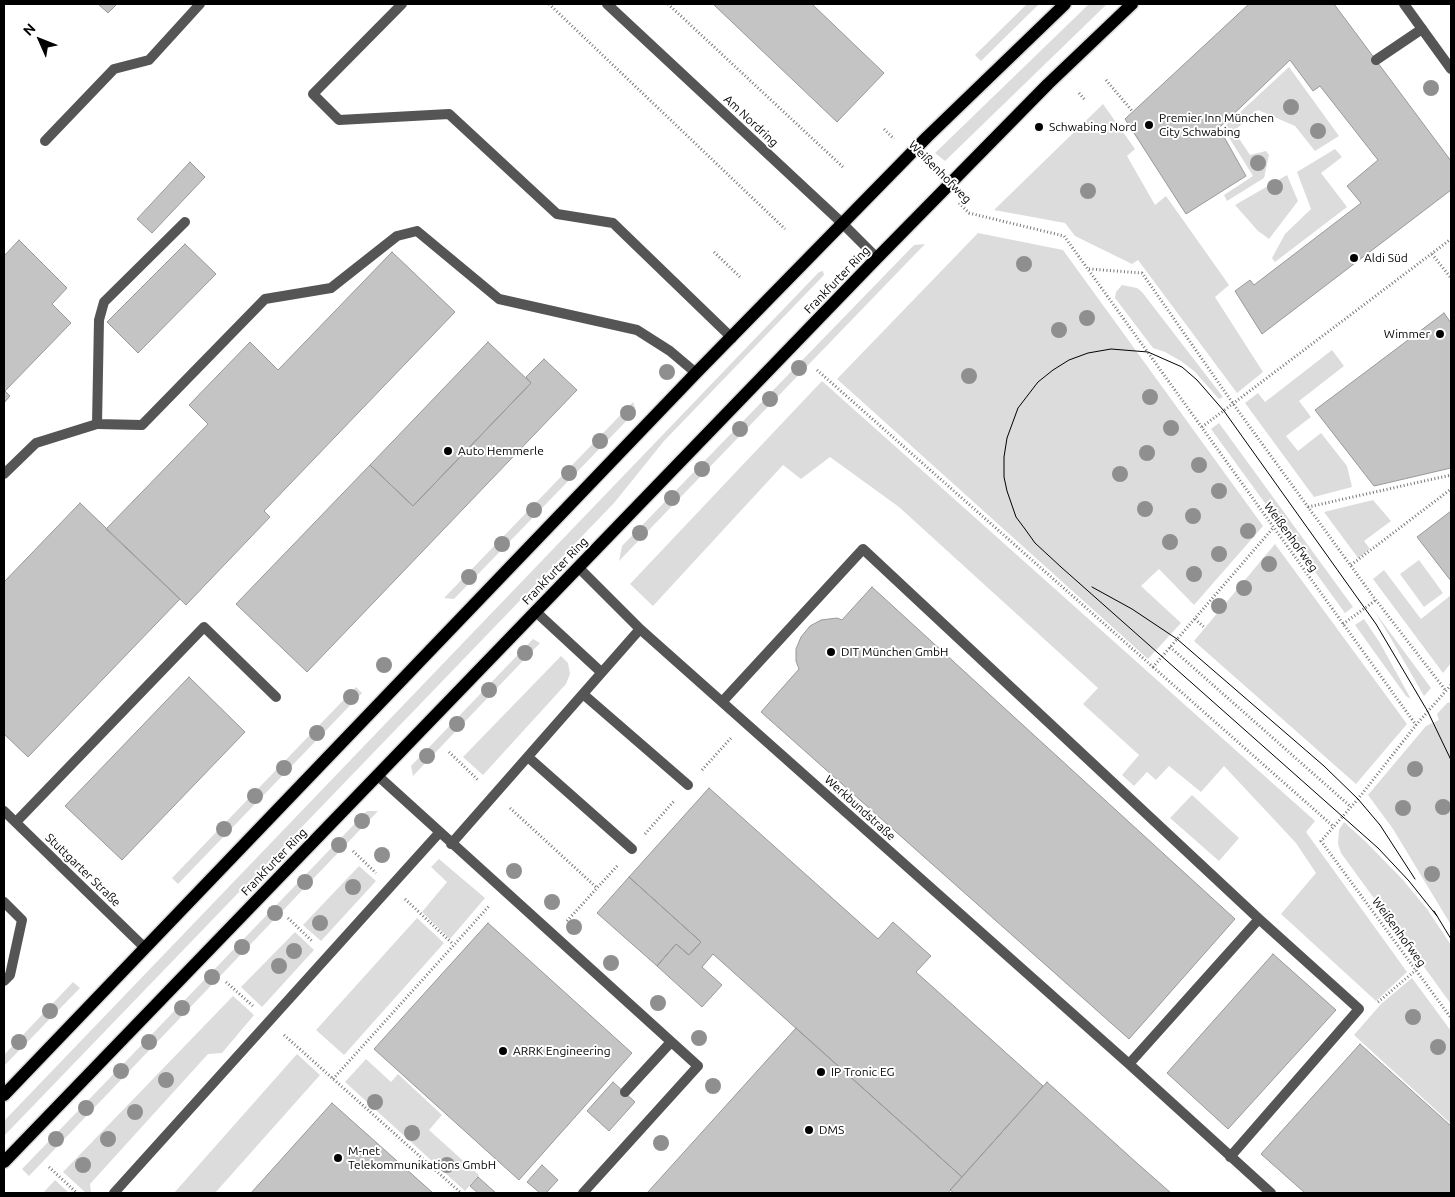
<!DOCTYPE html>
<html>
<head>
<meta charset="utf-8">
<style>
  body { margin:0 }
  #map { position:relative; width:1455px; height:1197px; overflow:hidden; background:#fff; font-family:Ubuntu,sans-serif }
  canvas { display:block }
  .frame { position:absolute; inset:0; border:5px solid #000; pointer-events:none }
  .north { position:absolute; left:15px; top:15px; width:50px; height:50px; -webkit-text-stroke:4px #fff; paint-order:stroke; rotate:314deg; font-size:14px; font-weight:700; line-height:20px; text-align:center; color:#000 }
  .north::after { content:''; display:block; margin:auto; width:18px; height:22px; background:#000; clip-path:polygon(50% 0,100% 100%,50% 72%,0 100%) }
</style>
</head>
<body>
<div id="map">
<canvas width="1455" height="1197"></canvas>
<div class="frame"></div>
<div class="north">N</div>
</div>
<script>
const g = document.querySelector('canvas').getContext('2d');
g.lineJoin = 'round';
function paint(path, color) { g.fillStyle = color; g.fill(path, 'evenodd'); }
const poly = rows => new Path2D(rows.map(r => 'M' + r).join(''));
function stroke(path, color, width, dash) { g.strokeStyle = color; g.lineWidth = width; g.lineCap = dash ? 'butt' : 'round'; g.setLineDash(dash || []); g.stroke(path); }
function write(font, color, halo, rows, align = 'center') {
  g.font = font + ' Ubuntu,sans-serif'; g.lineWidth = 4; g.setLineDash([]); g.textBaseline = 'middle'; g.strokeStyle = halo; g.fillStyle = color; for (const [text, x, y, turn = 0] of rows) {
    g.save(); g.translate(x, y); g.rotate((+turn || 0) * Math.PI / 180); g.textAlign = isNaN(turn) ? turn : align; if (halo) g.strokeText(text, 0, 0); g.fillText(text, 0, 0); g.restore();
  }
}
const green = poly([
  [1027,4,1039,4,981,61,975,55],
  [1089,4,1107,4,945,161,935,153],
  [1289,67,1339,136,1315,151,1295,126,1258,110,1234,131,1250,155,1266,151,1269,155,1264,178,1227,201,1224,195,1253,176,1223,128],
  [1103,104,1135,149,1127,156,1155,205,1166,196,1229,285,1215,297,1263,372,1237,393,1138,260,1132,264,1075,236,1065,223,994,210],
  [1335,149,1342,157,1321,173,1347,207,1275,262,1272,258,1285,234,1311,209,1297,172],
  [1287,175,1298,201,1269,239,1258,231,1235,205],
  [978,233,1063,250,1263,526,1194,605,1159,569,1141,586,1181,623,1148,659,837,379],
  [925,244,619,561,622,546,914,245],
  [823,271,824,275,664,441,614,503,4,1136,4,1121,819,272],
  [1122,285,1137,288,1142,292,1223,397,1219,399,1194,371,1181,361,1165,352,1153,348,1115,298,1116,292],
  [1332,350,1344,366,1299,401,1311,417,1286,436,1298,451,1321,433,1347,466,1352,487,1314,497,1245,403,1258,393,1265,402],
  [822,381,1315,821,1306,832,1407,972,1376,1001,1281,914,1316,873,1296,843,1224,766,1201,792,1169,766,1156,780,1147,772,1134,786,1122,775,1139,755,1083,704,1098,688,899,507,830,457,801,479,783,465,653,606,630,584],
  [633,402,636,411,454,599,444,598],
  [1219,423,1353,607,1345,613,1211,429],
  [1373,500,1391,521,1364,541,1370,549,1358,558,1324,512],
  [1275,544,1407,724,1356,784,1194,641],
  [1419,560,1443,593,1424,607,1400,574],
  [1384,570,1421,619,1451,595,1451,663,1443,673,1373,579],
  [1375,612,1431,688,1424,696,1390,637],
  [1364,619,1380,643,1411,699,1406,696,1355,625],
  [533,639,540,643,413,776,411,766],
  [561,656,568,663,570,674,566,684,483,775,463,757],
  [356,687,362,693,178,884,172,878],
  [1451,702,1451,925,1393,829,1368,795,1426,726,1439,720,1437,714,1447,703],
  [1192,795,1239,838,1219,861,1170,818],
  [367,811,378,811,29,1176,22,1169],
  [1344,822,1366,842,1403,880,1427,909,1451,945,1451,1004,1341,853,1338,844,1339,830],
  [439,859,485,898,450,939,422,912,447,882,431,867],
  [359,866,376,881,321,941,303,925],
  [417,918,444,943,344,1055,316,1030],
  [295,932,314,950,262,1007,241,987],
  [1412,978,1451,1031,1451,1124,1354,1035,1381,1004],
  [73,982,80,988,4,1066,4,1055],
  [233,996,254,1015,222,1053,208,1054,90,1184,91,1193,86,1193,63,1172],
  [297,1054,320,1075,215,1193,174,1193],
  [366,1059,391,1082,398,1074,442,1115,429,1130,479,1175,465,1191,345,1082],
  [55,1180,69,1193,43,1193]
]);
const building = poly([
  [98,4,117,4,108,13,98,4],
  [713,4,812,4,884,73,837,122,713,4],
  [1249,4,1334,4,1451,161,1451,190,1262,334,1235,291,1250,280,1254,285,1361,203,1347,186,1378,160,1320,86,1313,91,1290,60,1219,128,1246,176,1186,214,1125,119,1249,4],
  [190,162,205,177,152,233,137,219,190,162],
  [19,240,67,288,52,304,71,323,5,391,10,396,4,403,4,256,19,240],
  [185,244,216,274,138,353,107,322,185,244],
  [392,252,455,312,264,511,270,517,186,605,106,529,208,424,189,405,250,342,278,370,392,252],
  [1444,313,1451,323,1451,468,1374,486,1315,410,1444,313],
  [488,342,531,383,413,506,370,465,488,342],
  [544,359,577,390,307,672,236,604,370,465,413,506,531,383,526,377,544,359],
  [80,503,180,599,28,757,4,734,4,582,80,503],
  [1451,511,1451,581,1417,537,1451,511],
  [872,587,1235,919,1129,1039,761,712,799,669,796,661,796,649,801,637,810,626,821,620,837,618,842,620,872,587],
  [189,677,245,732,122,860,65,806,189,677],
  [709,788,878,939,893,922,931,956,916,972,1043,1086,962,1177,713,954,702,967,722,985,702,1007,657,966,676,944,689,955,701,942,629,877,709,788],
  [629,877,701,942,689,955,676,944,657,966,597,913,629,877],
  [488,923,632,1053,519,1180,374,1049,488,923],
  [1273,954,1336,1010,1228,1129,1167,1073,1273,954],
  [796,1028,962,1177,948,1193,647,1193,796,1028],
  [1360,1044,1451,1126,1451,1193,1305,1193,1261,1154,1360,1044],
  [613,1082,635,1102,609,1131,587,1111,613,1082],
  [1047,1082,1138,1164,1171,1193,954,1193,950,1190,1047,1082],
  [332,1103,433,1193,251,1193,332,1103],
  [542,1165,558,1180,546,1193,540,1193,527,1182,542,1165],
  [478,1177,496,1193,478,1193,470,1186,478,1177]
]);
const path = poly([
  [549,4,785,229],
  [668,4,844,168],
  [1106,80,1133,112],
  [1079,93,1085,100],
  [884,129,894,139],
  [959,203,969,213,1064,236,1416,725],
  [714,252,740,277],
  [1432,254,1451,278],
  [1089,269,1142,273,1239,412,1372,595,1446,691],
  [817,370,1153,667,1273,528],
  [1202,427,1451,239],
  [1308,507,1451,475],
  [1351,565,1451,489],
  [1195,619,1205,628],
  [1343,624,1376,600],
  [1170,647,1351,807],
  [1153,667,1334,827],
  [1451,685,1416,725,1358,799,1321,841,1451,1018],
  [449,752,479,781],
  [702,770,731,738],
  [510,808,597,888],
  [645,834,674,801],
  [353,851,376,873],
  [405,899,453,944],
  [288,918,313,942],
  [567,921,618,865],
  [226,982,254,1007],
  [1378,1002,1416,970],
  [284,1035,461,1193],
  [333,1079,490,905],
  [49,1167,77,1193]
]);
const service = poly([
  [402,4,313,94,339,120,449,114,557,214,613,223,732,338],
  [1376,60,1422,29],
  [45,141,114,69,149,60,200,4],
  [185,222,104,302,99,320,97,424,142,425,265,299,331,288,397,236,417,231,499,299,637,330,670,351,696,373],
  [578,567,640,629,1129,1064,1271,1193],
  [535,611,601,672],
  [583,694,688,785],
  [722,702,863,549,1259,919,1359,1009,1230,1157],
  [528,757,632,849],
  [377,775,698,1066,583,1193],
  [16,822,204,627,276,697],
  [451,844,640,629],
  [4,902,22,920,10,975,4,981],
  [1129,1064,1259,919],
  [625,1092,671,1042],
  [114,1193,439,833]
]);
const minor = poly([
  [607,4,842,223,877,258],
  [1404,4,1451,69],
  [4,474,36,443,97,424],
  [4,811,145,948]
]);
const primary = poly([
  [4,1095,696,373,927,137,1065,4],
  [4,1162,877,258,1048,84,1132,4]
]);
const tram = poly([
  [1092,587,1132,609,1177,639,1324,766,1358,799,1380,825,1415,879],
  [1434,911,1451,939],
  [1437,916,1409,881,1378,848,1061,567,1035,543,1025,529,1016,517,1007,491,1004,477,1004,457,1007,438,1018,408,1038,382,1053,370,1069,360,1088,353,1111,349,1148,352,1182,367,1197,380,1224,411,1376,624,1428,712,1451,760]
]);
const trees = [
  [1431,88],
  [1291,107],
  [1318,131],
  [1258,163],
  [1275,187],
  [1088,191],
  [1024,264],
  [1087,318],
  [1059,330],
  [799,368],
  [667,372],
  [969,376],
  [1150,397],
  [770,399],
  [628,413],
  [1171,428],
  [740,429],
  [600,441],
  [1147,453],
  [1199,465],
  [702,469],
  [569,473],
  [1120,474],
  [1219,491],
  [672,498],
  [1145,509],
  [534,510],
  [1193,516],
  [1248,531],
  [640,533],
  [1170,542],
  [502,544],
  [1219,554],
  [1269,564],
  [1194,574],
  [469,577],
  [1244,588],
  [1219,606],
  [525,653],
  [384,665],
  [489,690],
  [351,697],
  [457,724],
  [317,733],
  [427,756],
  [284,768],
  [1415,769],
  [255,796],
  [1443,807],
  [1403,808],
  [362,821],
  [224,829],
  [339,845],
  [382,855],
  [514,871],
  [1432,874],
  [305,882],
  [353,887],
  [552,902],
  [275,913],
  [320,923],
  [574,927],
  [242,947],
  [294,951],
  [611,963],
  [279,966],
  [212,977],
  [658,1003],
  [182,1008],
  [50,1011],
  [1413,1017],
  [699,1038],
  [19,1042],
  [149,1042],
  [1438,1047],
  [121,1071],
  [166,1080],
  [713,1086],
  [375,1102],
  [86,1108],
  [135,1112],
  [412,1133],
  [56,1139],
  [108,1139],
  [661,1143],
  [83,1165],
  [447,1165]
];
const markers = [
  [1149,125,5,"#000"],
  [1039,127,5,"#000"],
  [1354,258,5,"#000"],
  [1440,334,5,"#000"],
  [448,451,5,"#000"],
  [831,652,5,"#000"],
  [503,1051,5,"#000"],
  [821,1072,5,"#000"],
  [809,1130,5,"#000"],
  [338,1158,5,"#000"]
];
const poiNames = [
  ["Premier Inn München",1159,118],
  ["City Schwabing",1159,132],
  ["Schwabing Nord",1049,127],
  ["Aldi Süd",1364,258],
  ["Wimmer",1430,334,"right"],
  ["Auto Hemmerle",458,451],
  ["DIT München GmbH",841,652],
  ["ARRK Engineering",513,1051],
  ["IP Tronic EG",831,1072],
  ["DMS",819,1130],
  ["M-net",348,1151],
  ["Telekommunikations GmbH",348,1165]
];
const streetNames = [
  ["Am Nordring",751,121,43],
  ["Weißenhofweg",940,172,45],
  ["Frankfurter Ring",837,280,-46],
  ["Weißenhofweg",1291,537,54],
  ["Frankfurter Ring",555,571,-46],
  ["Werkbundstraße",860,808,42],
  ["Frankfurter Ring",274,862,-46],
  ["Stuttgarter Straße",83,870,44],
  ["Weißenhofweg",1399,932,54]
];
paint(green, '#dcdcdc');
paint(building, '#c4c4c4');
stroke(building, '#999', 1);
stroke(primary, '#dbdbdb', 15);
stroke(path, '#777', 3, [1, 2.5]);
stroke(service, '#555', 10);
stroke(minor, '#555', 10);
stroke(primary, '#000', 12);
stroke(tram, '#000', 1);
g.fillStyle = '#8f8f8f';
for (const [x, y] of trees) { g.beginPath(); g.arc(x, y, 8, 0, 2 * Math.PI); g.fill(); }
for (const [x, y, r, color] of markers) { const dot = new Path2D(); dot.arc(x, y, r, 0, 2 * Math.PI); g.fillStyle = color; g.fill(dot); stroke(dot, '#fff', 2); }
write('12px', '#000', '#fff', poiNames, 'left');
write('12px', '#000', '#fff', streetNames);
</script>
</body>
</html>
